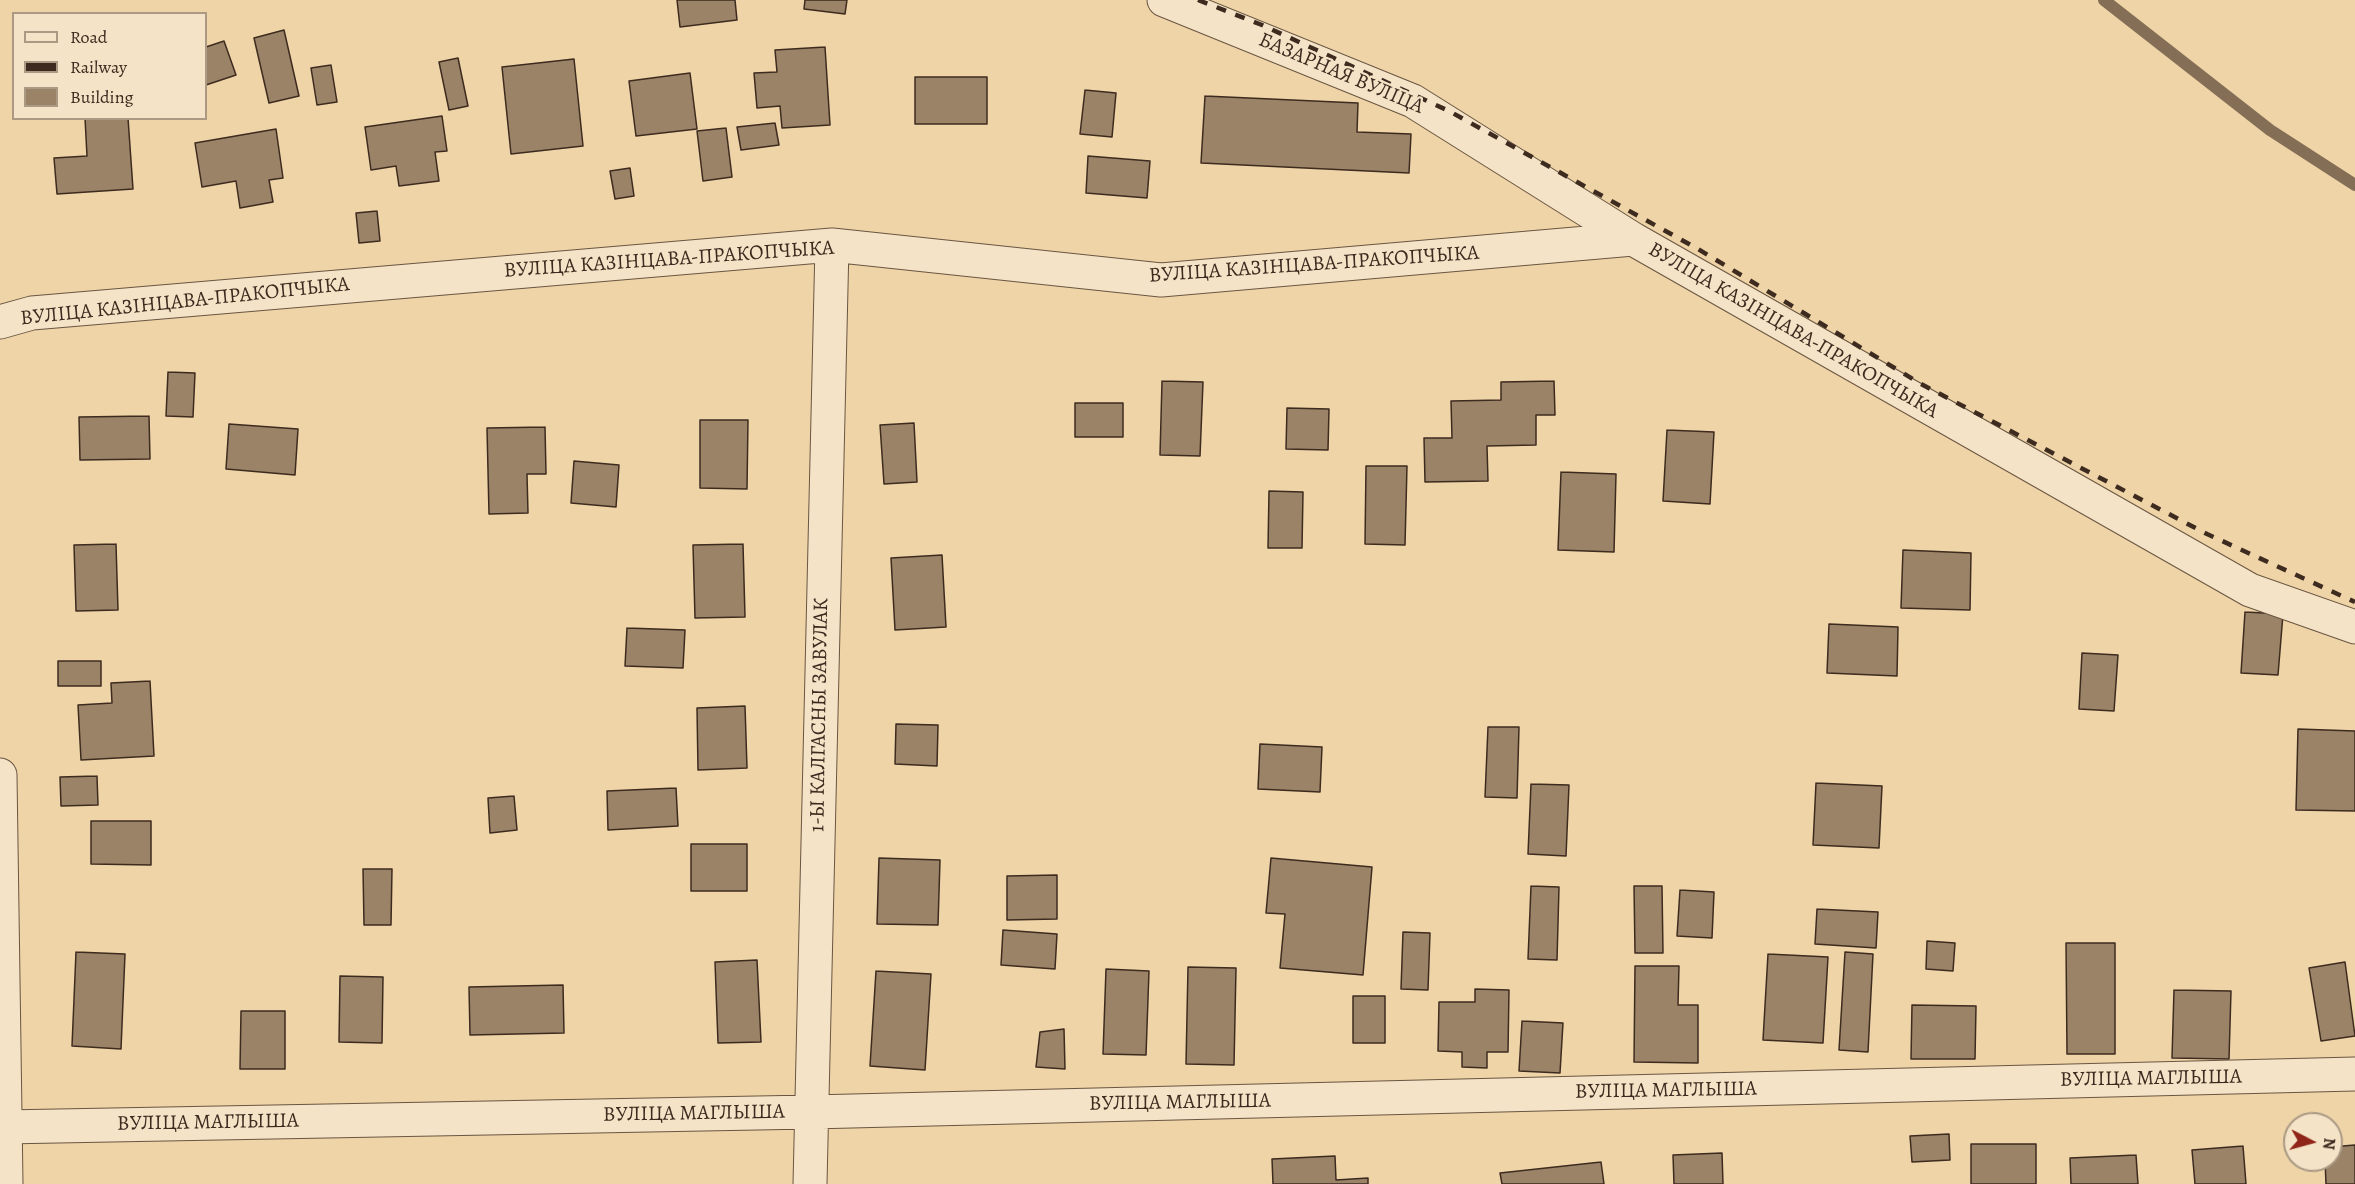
<!DOCTYPE html>
<html>
<head>
<meta charset="utf-8">
<style>
  body { margin:0 }
  #map { position:relative; width:2355px; height:1184px; overflow:hidden; background:#eed4a7; font-family:Alegreya,serif }
  canvas { display:block }
  .legend { position:absolute; left:12px; top:12px; width:195px; height:108px; box-sizing:border-box; background:#f4e3c6; border:2px solid #ab9984; margin:0; padding:8px 10px; list-style:none; font-size:18px; color:#3e2b20 }
  .legend li { display:flex; align-items:center; gap:12px; height:30px }
  .legend b { width:30px; border:2px solid #ab9984 }
  .north { position:absolute; left:2283px; top:1112px; width:60px; height:60px; box-sizing:border-box; background:#f4e3c6; border:2px solid #ab9984; border-radius:50%; rotate:96deg; font-size:16px; font-weight:700; line-height:24px; text-align:center; color:#3e2b20 }
  .north::after { content:''; display:block; margin:auto; width:21px; height:27px; background:#8f2418; clip-path:polygon(50% 0,100% 100%,50% 72%,0 100%) }
</style>
</head>
<body>
<div id="map">
<canvas width="2355" height="1184"></canvas>
<ul class="legend">
<li><b style="height:8px;background:#f4e3c6"></b>Road</li>
<li><b style="height:8px;background:#3e2b20"></b>Railway</li>
<li><b style="height:16px;background:#9a8366"></b>Building</li>
</ul>
<div class="north">N</div>
</div>
<script>
const g = document.querySelector('canvas').getContext('2d');
g.lineJoin = 'round';
const poly = rows => new Path2D(rows.map(r => 'M' + r).join(''));
function stroke(path, color, width, dash) { g.strokeStyle = color; g.lineWidth = width; g.lineCap = dash ? 'butt' : 'round'; g.setLineDash(dash || []); g.stroke(path); }
function paint(path, color) { g.fillStyle = color; g.fill(path, 'evenodd'); }
function write(font, color, halo, rows, align = 'center') {
  g.font = font + ' Alegreya,serif'; g.lineWidth = 4.5; g.setLineDash([]); g.textBaseline = 'middle'; g.strokeStyle = halo; g.fillStyle = color; for (const [text, x, y, turn = 0] of rows) {
    g.save(); g.translate(x, y); g.rotate((+turn || 0) * Math.PI / 180); g.textAlign = isNaN(turn) ? turn : align; if (halo) g.strokeText(text, 0, 0); g.fillText(text, 0, 0); g.restore();
  }
}
const stream = poly([
  [2104,0,2270,130,2355,185]
]);
const building = poly([
  [677,0,735,0,737,20,680,27,677,0],
  [805,0,847,0,845,14,804,9,805,0],
  [284,30,299,96,269,103,254,38,284,30],
  [224,41,236,75,206,85,206,47,224,41],
  [825,47,830,125,782,128,780,106,757,108,754,73,777,72,775,50,825,47],
  [458,58,468,106,449,110,439,62,458,58],
  [574,59,583,146,511,154,502,67,574,59],
  [331,65,337,102,317,105,311,68,331,65],
  [690,73,697,129,636,136,629,81,690,73],
  [915,77,987,77,987,124,915,124,915,77],
  [1085,90,1116,93,1112,137,1080,134,1085,90],
  [1205,96,1358,103,1357,132,1411,134,1409,173,1201,163,1205,96],
  [442,116,447,151,435,152,439,181,399,186,396,166,371,170,365,127,442,116],
  [85,118,128,118,133,189,57,194,54,158,87,156,85,118],
  [775,123,779,145,741,150,737,127,775,123],
  [726,128,732,177,703,181,697,131,726,128],
  [276,129,283,178,269,180,273,202,240,208,236,181,202,187,195,143,276,129],
  [1088,156,1150,161,1147,198,1086,193,1088,156],
  [630,168,634,196,615,199,610,171,630,168],
  [377,211,380,241,359,243,356,213,377,211],
  [168,372,195,373,193,417,166,416,168,372],
  [1162,381,1203,382,1200,456,1160,455,1162,381],
  [1554,381,1555,415,1536,415,1536,445,1487,446,1488,481,1425,482,1424,438,1452,438,1451,401,1501,400,1501,382,1554,381],
  [1075,403,1123,403,1123,437,1075,437,1075,403],
  [1287,408,1329,409,1328,450,1286,449,1287,408],
  [149,416,150,459,80,460,79,417,149,416],
  [700,420,748,420,747,489,700,488,700,420],
  [914,423,917,482,884,484,880,425,914,423],
  [229,424,298,429,295,475,226,469,229,424],
  [545,427,546,474,527,474,528,513,489,514,487,428,545,427],
  [1667,430,1714,432,1710,504,1663,501,1667,430],
  [574,461,619,465,616,507,571,503,574,461],
  [1366,466,1407,466,1405,545,1365,544,1366,466],
  [1561,472,1616,474,1614,552,1558,550,1561,472],
  [1269,491,1303,492,1302,548,1268,548,1269,491],
  [116,544,118,610,76,611,74,545,116,544],
  [743,544,745,617,695,618,693,545,743,544],
  [1903,550,1971,553,1970,610,1901,608,1903,550],
  [942,555,946,627,895,630,891,558,942,555],
  [2245,612,2283,614,2278,675,2241,673,2245,612],
  [1829,624,1898,627,1897,676,1827,673,1829,624],
  [627,628,685,630,683,668,625,666,627,628],
  [2082,653,2118,655,2114,711,2079,709,2082,653],
  [58,661,101,661,101,686,58,686,58,661],
  [150,681,154,756,81,760,78,705,112,703,111,683,150,681],
  [745,706,747,768,698,770,697,708,745,706],
  [896,724,938,725,937,766,895,764,896,724],
  [1488,727,1519,727,1517,798,1485,797,1488,727],
  [2298,729,2355,731,2355,811,2296,810,2298,729],
  [1260,744,1322,747,1320,792,1258,789,1260,744],
  [97,776,98,805,61,806,60,777,97,776],
  [1816,783,1882,786,1879,848,1813,845,1816,783],
  [1531,784,1569,785,1566,856,1528,854,1531,784],
  [676,788,678,826,608,830,607,791,676,788],
  [514,796,517,830,490,833,488,798,514,796],
  [91,821,151,821,151,865,91,864,91,821],
  [691,844,747,844,747,891,691,891,691,844],
  [879,858,940,860,938,925,877,924,879,858],
  [1271,858,1372,867,1363,975,1280,968,1285,914,1266,913,1271,858],
  [363,869,392,869,391,925,364,925,363,869],
  [1057,875,1057,919,1007,920,1007,876,1057,875],
  [1531,886,1559,887,1557,960,1528,959,1531,886],
  [1634,886,1662,886,1663,953,1635,953,1634,886],
  [1680,890,1714,892,1712,938,1677,936,1680,890],
  [1817,909,1878,912,1876,948,1815,944,1817,909],
  [1003,930,1057,934,1055,969,1001,965,1003,930],
  [1403,932,1430,933,1428,990,1401,989,1403,932],
  [1927,941,1955,943,1953,971,1926,969,1927,941],
  [2066,943,2115,943,2115,1054,2067,1054,2066,943],
  [76,952,125,954,121,1049,72,1046,76,952],
  [1845,952,1873,954,1868,1052,1839,1050,1845,952],
  [1768,954,1828,957,1823,1043,1763,1040,1768,954],
  [757,960,761,1042,718,1043,715,962,757,960],
  [2345,962,2355,1036,2321,1041,2309,968,2345,962],
  [1635,966,1679,966,1678,1005,1698,1005,1698,1063,1634,1062,1635,966],
  [1188,967,1236,968,1234,1065,1186,1064,1188,967],
  [1106,969,1149,971,1146,1055,1103,1054,1106,969],
  [876,971,931,974,925,1070,870,1066,876,971],
  [340,976,383,977,382,1043,339,1042,340,976],
  [563,985,564,1033,470,1035,469,987,563,985],
  [1475,989,1509,990,1508,1052,1487,1052,1487,1068,1462,1067,1462,1052,1438,1051,1439,1002,1475,1002,1475,989],
  [2174,990,2231,991,2229,1059,2172,1058,2174,990],
  [1353,996,1385,996,1385,1043,1353,1043,1353,996],
  [1912,1005,1976,1006,1975,1059,1911,1059,1912,1005],
  [241,1011,285,1011,285,1069,240,1069,241,1011],
  [1522,1021,1563,1023,1560,1073,1519,1071,1522,1021],
  [1064,1029,1065,1069,1036,1067,1040,1032,1064,1029],
  [1949,1134,1950,1160,1912,1162,1910,1136,1949,1134],
  [1971,1144,2036,1144,2036,1184,1971,1184,1971,1144],
  [2355,1145,2355,1184,2326,1184,2325,1160,2331,1160,2331,1147,2355,1145],
  [2243,1146,2246,1184,2195,1184,2192,1150,2243,1146],
  [1722,1153,1723,1184,1674,1184,1673,1155,1722,1153],
  [2136,1155,2138,1184,2071,1184,2070,1158,2136,1155],
  [1335,1156,1336,1180,1368,1178,1368,1184,1273,1184,1272,1159,1335,1156],
  [1601,1162,1604,1184,1502,1184,1500,1173,1601,1162]
]);
const minor = poly([
  [1164,0,1413,101,1633,239],
  [0,322,32,313,832,245,1161,280,1633,239,2250,590,2355,627],
  [4,1127,811,1112,2355,1074],
  [810,1184,832,245]
]);
const tertiary = poly([
  [0,775,6,1184]
]);
const rail = poly([
  [1198,0,1262,25,1449,111,1698,249,1921,384,2207,534,2355,602]
]);
const streetNames = [
  ["БАЗАРНАЯ ВУЛІЦА",1341,74,23],
  ["ВУЛІЦА КАЗІНЦАВА-ПРАКОПЧЫКА",669,260,-4],
  ["ВУЛІЦА КАЗІНЦАВА-ПРАКОПЧЫКА",1314,265,-4],
  ["ВУЛІЦА КАЗІНЦАВА-ПРАКОПЧЫКА",185,302,-6],
  ["ВУЛІЦА КАЗІНЦАВА-ПРАКОПЧЫКА",1793,331,30],
  ["1-Ы КАЛГАСНЫ ЗАВУЛАК",820,715,-89],
  ["ВУЛІЦА МАГЛЫША",2151,1079,-1],
  ["ВУЛІЦА МАГЛЫША",1666,1091,-1],
  ["ВУЛІЦА МАГЛЫША",1180,1103,-1],
  ["ВУЛІЦА МАГЛЫША",694,1114,-1],
  ["ВУЛІЦА МАГЛЫША",208,1123,-1]
];
stroke(stream, '#846e55', 12);
paint(building, '#9a8366');
stroke(building, '#3e2b20', 1.5);
stroke(minor, '#6a5542', 35);
stroke(tertiary, '#6a5542', 35);
stroke(minor, '#f4e3c6', 33);
stroke(tertiary, '#f4e3c6', 33);
stroke(rail, '#3e2b20', 4.5, [10, 10]);
write('21px', '#3e2b20', '#f4e3c6', streetNames);
</script>
</body>
</html>
